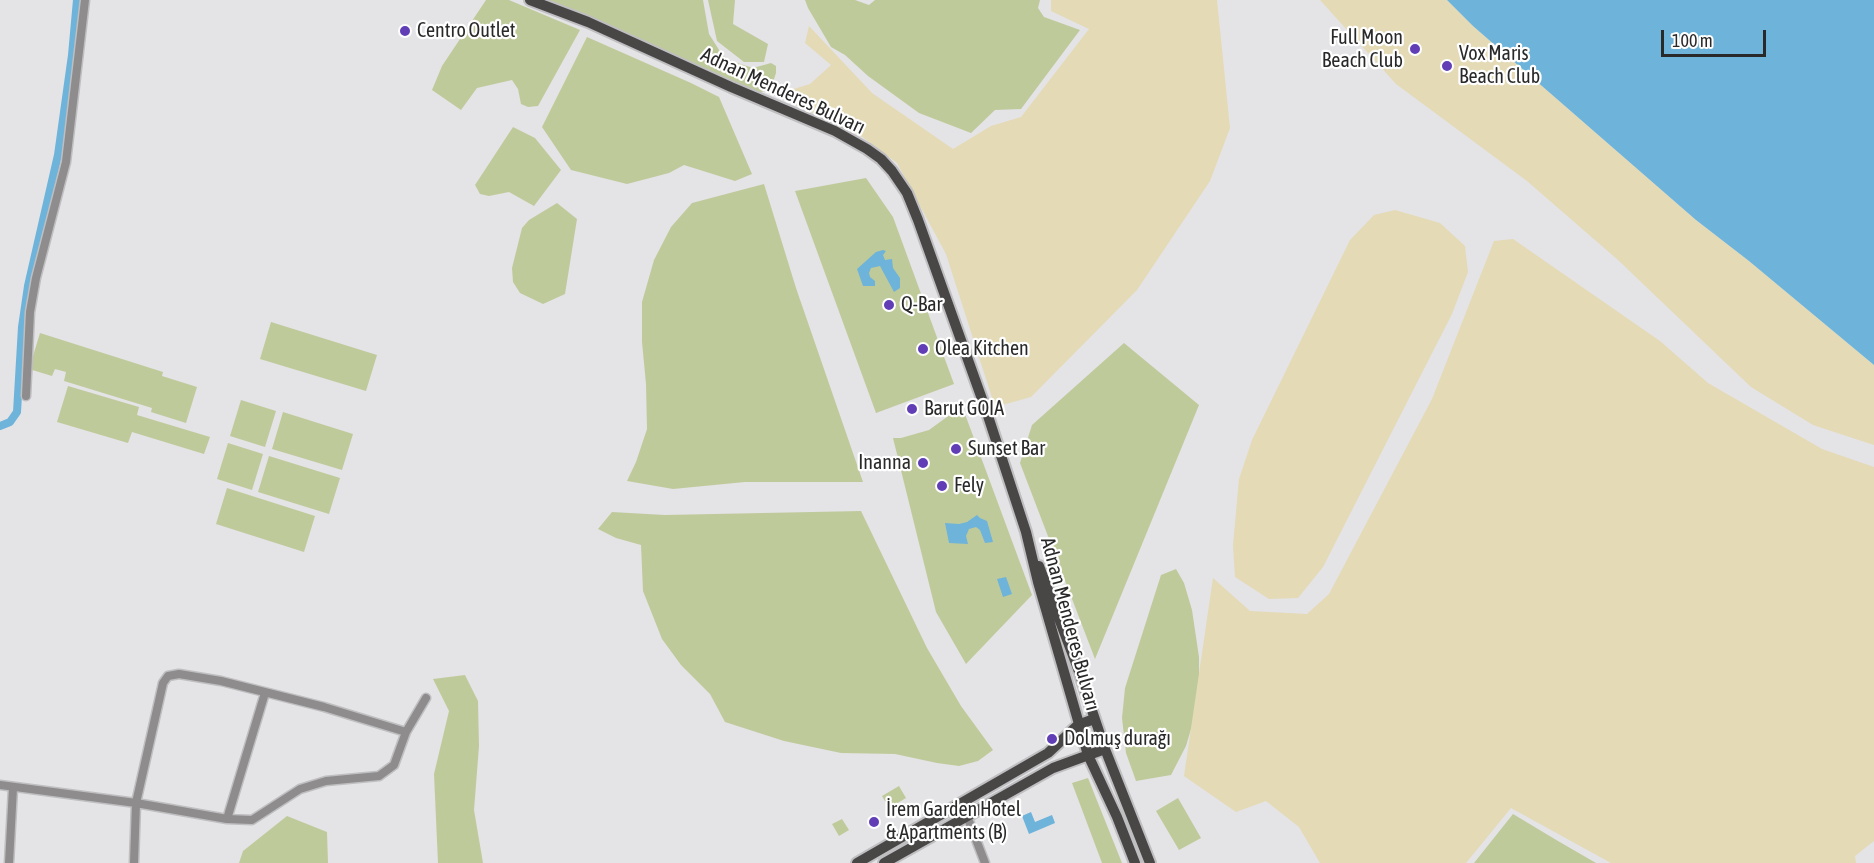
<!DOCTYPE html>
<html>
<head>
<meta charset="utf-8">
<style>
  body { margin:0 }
  #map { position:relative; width:1874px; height:863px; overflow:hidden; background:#e4e3e6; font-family:"Asap Condensed",sans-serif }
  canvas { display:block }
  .scale { position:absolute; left:1661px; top:30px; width:105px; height:27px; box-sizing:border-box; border:3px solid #2a292a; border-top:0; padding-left:8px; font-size:18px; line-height:21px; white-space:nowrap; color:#2a292a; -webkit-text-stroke:4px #fff; paint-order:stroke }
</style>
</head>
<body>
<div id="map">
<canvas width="1874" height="863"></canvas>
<div class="scale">100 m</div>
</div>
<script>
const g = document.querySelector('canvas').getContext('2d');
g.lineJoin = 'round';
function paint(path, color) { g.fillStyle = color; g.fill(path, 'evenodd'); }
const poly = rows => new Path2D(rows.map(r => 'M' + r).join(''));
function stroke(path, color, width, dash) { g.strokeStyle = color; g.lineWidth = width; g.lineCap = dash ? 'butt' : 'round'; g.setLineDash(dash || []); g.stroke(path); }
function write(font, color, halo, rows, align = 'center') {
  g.font = font + ' "Asap Condensed",sans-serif'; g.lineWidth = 4.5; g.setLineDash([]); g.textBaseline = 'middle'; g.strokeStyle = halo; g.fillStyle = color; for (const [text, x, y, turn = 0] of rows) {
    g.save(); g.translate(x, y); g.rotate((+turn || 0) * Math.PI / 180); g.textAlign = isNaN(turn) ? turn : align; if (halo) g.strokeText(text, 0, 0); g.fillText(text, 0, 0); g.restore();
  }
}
const green = poly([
  [486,0,509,0,580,30,538,106,528,107,521,104,518,89,512,80,477,88,461,110,432,90,442,66],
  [546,0,703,0,709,34,721,53,728,60,753,68,771,63,776,66,776,73,772,85,764,91,756,94,619,31],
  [708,0,735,0,733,24,768,44,764,62,744,62,717,41],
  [805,0,855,0,869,5,875,0,1040,0,1038,8,1044,17,1080,30,1021,109,995,110,971,133,919,113,868,76,845,55,831,47,808,8],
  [587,37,691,83,719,97,752,174,735,181,684,165,669,173,627,184,571,170,542,127],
  [513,127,535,138,561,170,534,206,509,192,489,196,480,194,475,185],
  [866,178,893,217,954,384,876,413,795,191],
  [764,184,796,288,863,482,745,482,673,489,627,481,636,462,647,429,646,384,642,342,642,302,654,260,671,227,692,203],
  [557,203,577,219,565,294,543,304,520,293,513,282,512,268,522,228,529,220],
  [271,322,377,355,366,391,260,359],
  [40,333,163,372,162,376,197,387,186,423,151,412,152,408,64,381,66,372,55,369,52,376,29,369],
  [1124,343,1199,405,1095,659,1020,463,1032,425],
  [68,386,139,407,137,415,210,437,204,454,132,432,128,443,57,422],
  [241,400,276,411,265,447,230,436],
  [962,406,1032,595,966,664,936,612,893,438,901,438,929,430],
  [283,412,353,434,342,470,272,449],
  [228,443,263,454,252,490,217,479],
  [269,456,340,478,329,514,258,492],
  [227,488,315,516,304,552,216,524],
  [861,511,927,648,961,706,993,750,978,761,959,766,937,763,895,754,841,753,784,741,725,722,710,694,681,665,662,639,643,591,641,545,616,538,598,529,612,512,665,515],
  [1176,569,1184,583,1192,610,1199,657,1199,702,1186,746,1171,775,1136,781,1126,753,1122,718,1125,688,1161,575],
  [465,675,478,701,479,746,474,810,483,863,438,863,434,774,449,711,433,679],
  [1088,778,1122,863,1102,863,1072,783],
  [899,786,906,798,889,808,882,796],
  [1178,798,1201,838,1179,850,1156,811],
  [1513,814,1558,841,1596,863,1474,863],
  [287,816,327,832,328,863,239,863,243,851],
  [842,819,849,830,839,836,832,824]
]);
const sand = poly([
  [1051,0,1217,0,1230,128,1210,181,1137,290,1031,397,995,407,946,254,897,163,861,136,774,95,810,84,831,65,805,43,809,26,872,93,953,149,991,126,1021,117,1089,29,1051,11],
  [1320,0,1447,0,1473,26,1696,220,1749,261,1874,365,1874,445,1813,425,1751,387,1618,260,1527,181,1396,84],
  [1395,210,1440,223,1465,246,1468,272,1452,314,1323,567,1298,598,1269,599,1235,577,1233,545,1239,479,1252,440,1350,240,1374,215],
  [1513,239,1660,341,1708,383,1822,449,1874,467,1874,841,1855,856,1856,863,1611,863,1511,808,1466,863,1320,863,1299,827,1266,801,1236,812,1184,776,1213,578,1250,611,1307,614,1329,594,1432,399,1494,241]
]);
const water = poly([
  [1447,0,1874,0,1874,365,1749,261,1696,220,1473,26],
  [883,250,886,251,883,255,885,260,892,259,893,268,900,278,900,288,894,292,880,266,871,268,869,273,870,277,875,281,875,286,863,286,857,269,876,252],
  [977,515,980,518,987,521,993,542,985,543,980,530,976,527,969,529,966,536,968,544,949,543,945,523,959,524,967,522],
  [1006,577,1012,594,1003,597,997,579],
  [1031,812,1035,822,1052,815,1055,823,1029,834,1022,816]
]);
const canal = poly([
  [0,426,10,422,17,412,22,327,28,286,58,155,72,55,77,0]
]);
const minor = poly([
  [26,396,30,312,36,278,66,162,85,0],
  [0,785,136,803,227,819,252,820,300,789,326,781,379,776,394,765,406,732,426,698],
  [967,816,985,863],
  [227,819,265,693],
  [9,863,13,788],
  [134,863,136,803,163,683,168,676,179,674,221,681,324,707,406,732]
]);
const major = poly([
  [530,0,588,22,731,87,835,131,867,149,881,159,892,171,907,193,918,220,987,413,1026,532,1038,582,1088,755,1117,817,1135,863],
  [1039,566,1077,666,1105,749,1150,863],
  [857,863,1048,753,1078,725,1094,719],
  [884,863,1053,768,1105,749]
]);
const markers = [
  [405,31,6,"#613eb6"],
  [1415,49,6,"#613eb6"],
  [1447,66,6,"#613eb6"],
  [889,305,6,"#613eb6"],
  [923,349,6,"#613eb6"],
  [912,409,6,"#613eb6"],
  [956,449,6,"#613eb6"],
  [923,463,6,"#613eb6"],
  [942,486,6,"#613eb6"],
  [1052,739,6,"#613eb6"],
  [874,822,6,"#613eb6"]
];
const poiNames = [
  ["Centro Outlet",417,31],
  ["Full Moon",1403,38,"right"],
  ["Beach Club",1403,61,"right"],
  ["Vox Maris",1459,54],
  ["Beach Club",1459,77],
  ["Q-Bar",901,305],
  ["Olea Kitchen",935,349],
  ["Barut GOIA",924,409],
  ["Sunset Bar",968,449],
  ["Inanna",911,463,"right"],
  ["Fely",954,486],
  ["Dolmuş durağı",1064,739],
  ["İrem Garden Hotel",886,810],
  ["& Apartments (B)",886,833]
];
const streetNames = [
  ["Adnan Menderes Bulvarı",783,91,25],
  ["Adnan Menderes Bulvarı",1070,624,75]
];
paint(green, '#bfca9b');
paint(sand, '#e4dab5');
paint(water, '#6db3da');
stroke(canal, '#6db3da', 8);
stroke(minor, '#bfbec0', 11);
stroke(major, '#bfbec0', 14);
stroke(minor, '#8e8c8c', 8);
stroke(major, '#494646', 10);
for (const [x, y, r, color] of markers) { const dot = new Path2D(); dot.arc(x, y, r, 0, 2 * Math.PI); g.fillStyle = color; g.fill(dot); stroke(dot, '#fff', 2); }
write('20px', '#2a292a', '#fff', poiNames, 'left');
write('20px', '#2a292a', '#fff', streetNames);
</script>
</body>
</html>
